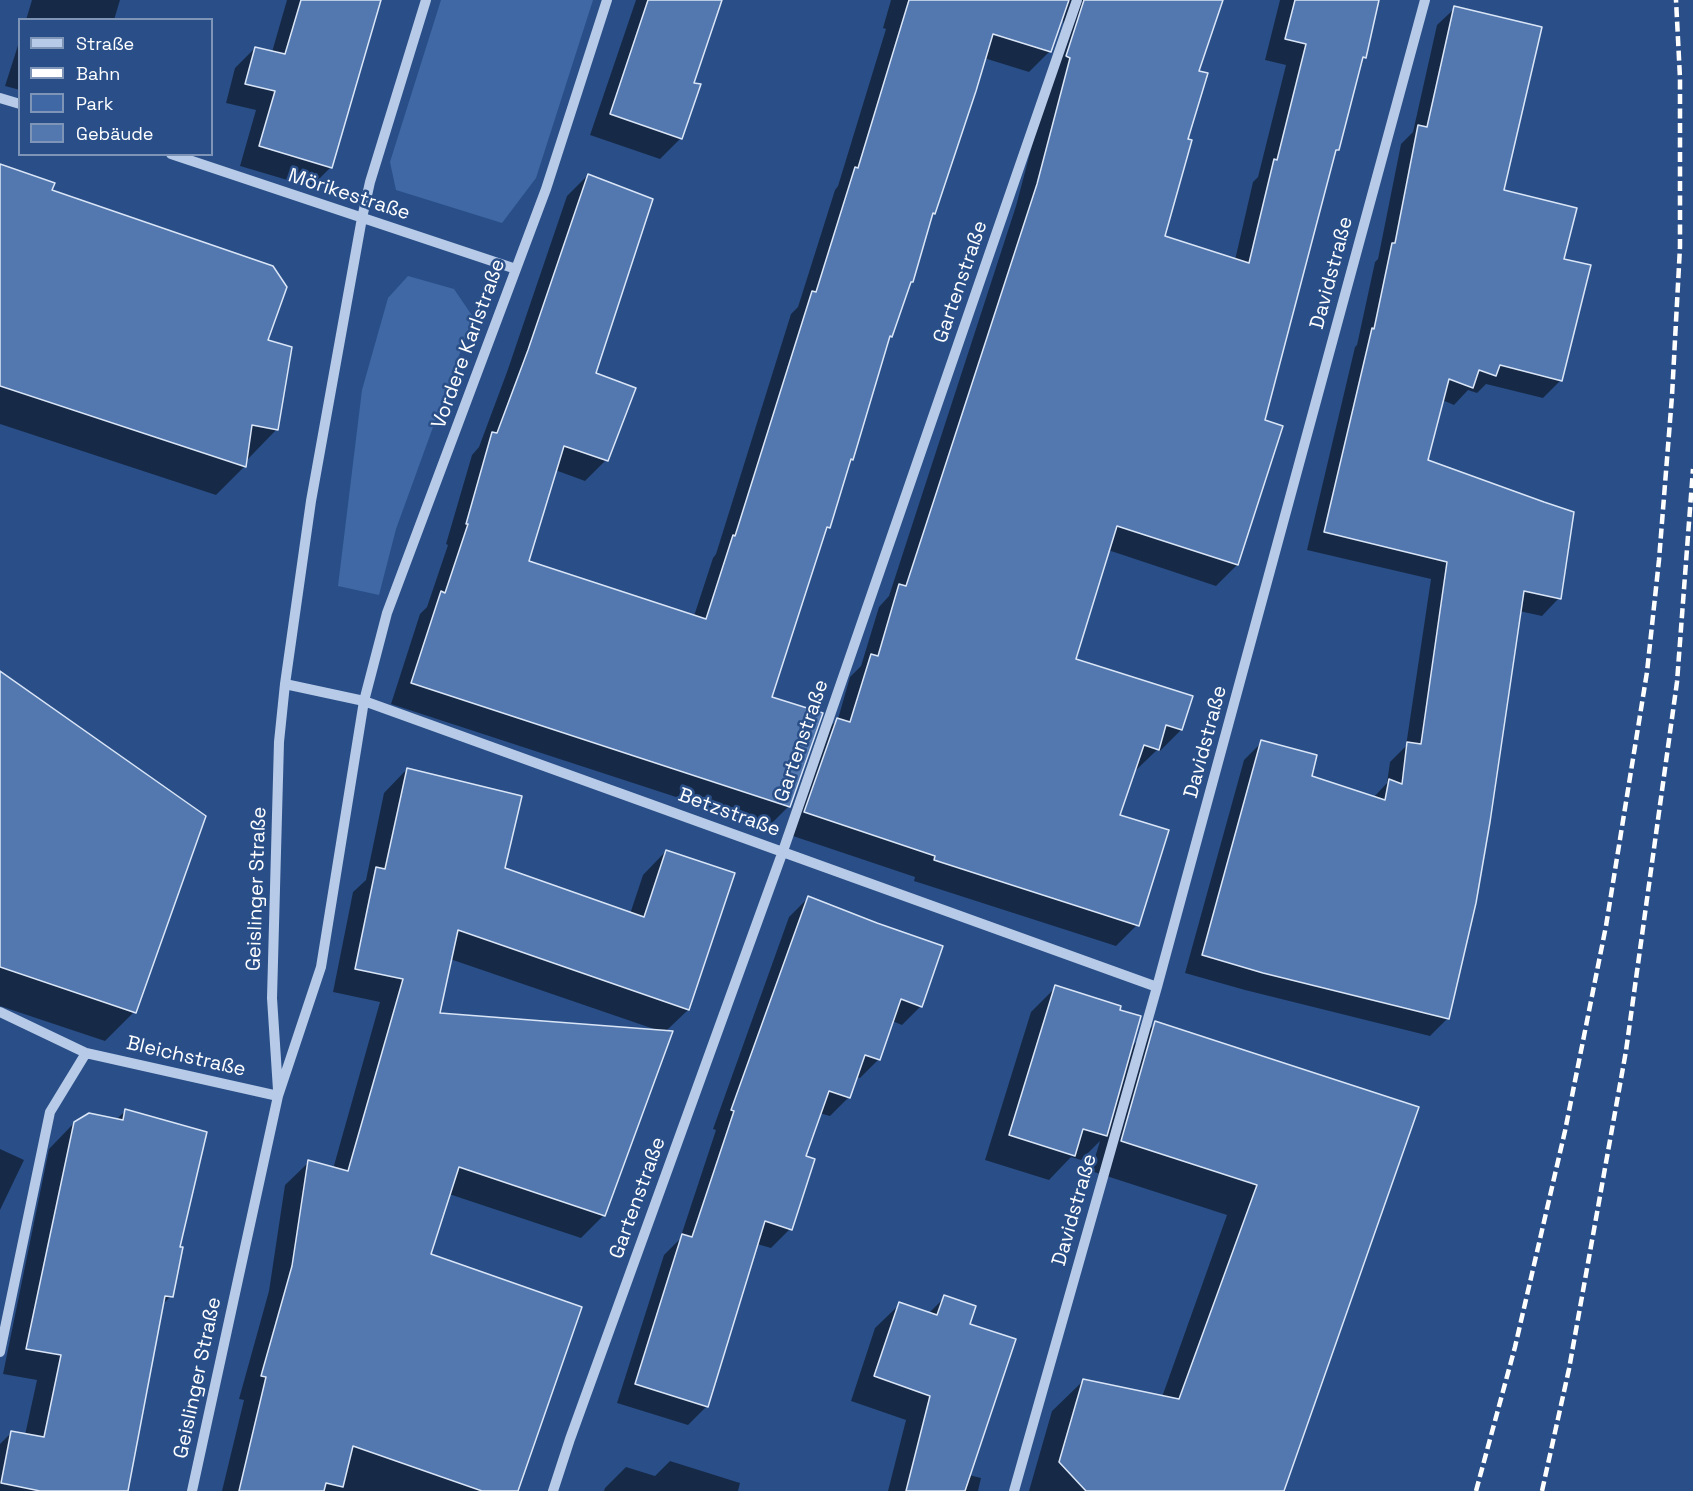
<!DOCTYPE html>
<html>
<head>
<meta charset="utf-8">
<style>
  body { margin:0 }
  #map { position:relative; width:1693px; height:1491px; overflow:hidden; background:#2a4f88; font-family:"Space Grotesk",sans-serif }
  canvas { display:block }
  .legend { position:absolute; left:18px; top:18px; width:195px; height:138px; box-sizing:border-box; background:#2a4f88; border:2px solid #7f95b8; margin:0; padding:8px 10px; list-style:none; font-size:18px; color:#fff }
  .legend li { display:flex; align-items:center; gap:12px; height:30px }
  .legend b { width:30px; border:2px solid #7f95b8 }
</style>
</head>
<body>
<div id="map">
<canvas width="1693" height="1491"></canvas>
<ul class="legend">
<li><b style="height:8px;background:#b7cbe8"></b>Straße</li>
<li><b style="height:8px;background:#fff"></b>Bahn</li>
<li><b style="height:16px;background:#3f68a4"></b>Park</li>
<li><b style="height:16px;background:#5378af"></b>Gebäude</li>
</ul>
</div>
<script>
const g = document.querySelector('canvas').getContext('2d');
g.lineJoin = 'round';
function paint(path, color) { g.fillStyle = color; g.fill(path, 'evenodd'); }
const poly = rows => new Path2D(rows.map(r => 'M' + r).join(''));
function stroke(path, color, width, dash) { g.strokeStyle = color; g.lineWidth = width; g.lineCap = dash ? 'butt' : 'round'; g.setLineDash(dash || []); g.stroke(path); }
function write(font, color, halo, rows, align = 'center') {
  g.font = font + ' "Space Grotesk",sans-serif'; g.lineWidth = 5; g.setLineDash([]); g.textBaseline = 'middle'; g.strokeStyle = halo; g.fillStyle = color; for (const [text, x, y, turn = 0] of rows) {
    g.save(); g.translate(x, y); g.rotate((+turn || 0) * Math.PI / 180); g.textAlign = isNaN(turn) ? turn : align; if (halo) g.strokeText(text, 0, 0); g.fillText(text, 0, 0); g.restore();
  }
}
const green = poly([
  [441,0,593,0,536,178,502,223,396,190,390,162],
  [408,276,454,289,473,317,396,529,379,595,338,586,362,390,388,298]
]);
const shadow = poly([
  [32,0,120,0,114,20,26,20],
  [287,0,379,0,331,167,311,187,240,166,256,110,226,103,235,68,255,48,272,52],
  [636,0,720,0,692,84,681,138,660,159,590,135],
  [891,0,1221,0,1197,72,1186,140,1163,237,1235,260,1253,182,1258,177,1286,65,1265,60,1280,0,1377,0,1365,57,1360,62,1338,150,1333,154,1264,421,1237,565,1216,586,1108,550,1074,660,1191,697,1181,730,1160,751,1157,750,1136,770,1134,769,1118,816,1137,925,1116,946,914,881,915,877,784,833,816,741,838,719,850,677,861,666,879,607,889,596,1016,206,1064,25,1062,15,1050,51,1029,72,984,58,934,213,931,215,891,336,888,339,852,459,848,462,829,527,824,531,770,698,789,806,768,827,391,704,420,614,427,607,448,545,446,544,472,455,479,447,507,372,567,196,588,175,594,374,606,460,585,481,555,470,527,562,694,616,713,558,716,554,791,314,798,307,835,190,838,186,886,29,883,28],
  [1455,8,1502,191,1562,260,1561,380,1543,398,1486,384,1477,393,1468,390,1454,405,1442,400,1426,461,1559,598,1542,616,1519,611,1475,903,1447,1019,1430,1036,1245,990,1185,973,1244,760,1262,742,1310,777,1373,798,1387,783,1390,762,1406,746,1431,579,1307,550,1355,347,1357,345,1375,262,1378,259,1401,144,1413,132,1437,25],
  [20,39,20,90,5,86],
  [0,165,51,191,266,341,276,430,248,459,246,458,245,466,216,495,0,424],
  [0,673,134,1012,105,1041,0,1006],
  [407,769,503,869,630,914,643,875,666,851,733,874,688,1010,666,1031,604,1215,581,1238,449,1194,429,1255,516,1491,222,1491,244,1400,239,1399,269,1291,285,1185,309,1162,333,1169,380,1002,333,992,353,892,366,880,384,793],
  [450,959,654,1029,654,1031,439,1014],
  [808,898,921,1006,902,1025,892,1021,879,1059,860,1078,856,1077,849,1097,830,1116,819,1113,804,1157,813,1160,790,1229,771,1248,757,1244,707,1406,688,1425,617,1403,664,1255,680,1239,716,1130,713,1129,789,917],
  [1056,987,1118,1011,1130,1048,1156,1023,1417,1108,1282,1491,1029,1491,1052,1411,1083,1381,1162,1397,1227,1215,1091,1171,1100,1141,1081,1160,1071,1157,1049,1180,985,1160,1031,1012],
  [126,1110,178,1248,171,1296,162,1305,126,1491,0,1491,0,1444,12,1432,25,1435,37,1380,3,1374,49,1149,74,1123,116,1120],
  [0,1149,24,1160,0,1210],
  [945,1297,968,1325,969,1475,981,1478,978,1491,888,1491,906,1420,851,1401,875,1328,900,1304,928,1314],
  [670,1461,740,1483,738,1491,604,1491,605,1488,626,1467,655,1476]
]);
const building = poly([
  [301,0,381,0,332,168,259,146,275,91,245,84,255,47,285,54,301,0],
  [648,0,722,0,694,83,701,84,682,139,610,114,648,0],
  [909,0,1069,0,1051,52,993,34,976,91,935,214,933,213,913,282,911,282,892,337,890,336,853,460,851,459,830,528,827,527,772,697,823,713,790,807,411,683,441,591,445,593,468,524,466,524,492,432,497,433,528,350,588,174,653,199,596,373,636,388,608,461,564,446,529,561,706,619,733,535,735,536,812,291,816,292,855,167,858,168,909,0],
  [1084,0,1223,0,1199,71,1208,73,1188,139,1192,140,1165,236,1249,263,1274,159,1277,160,1306,44,1285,39,1295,0,1379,0,1366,58,1363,57,1339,150,1336,150,1265,420,1283,426,1238,565,1117,526,1076,659,1193,696,1182,730,1166,725,1159,750,1144,745,1120,815,1169,830,1139,926,934,860,935,856,804,812,837,718,850,722,871,654,878,656,899,584,906,586,1037,184,1070,58,1066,56,1084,0],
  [1454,6,1542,27,1504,190,1577,208,1564,259,1591,265,1562,381,1500,365,1496,376,1479,370,1473,388,1449,379,1428,460,1544,502,1574,512,1561,599,1524,591,1490,822,1476,903,1449,1019,1263,973,1202,955,1261,740,1317,755,1312,776,1385,800,1389,779,1402,784,1407,742,1421,744,1447,562,1324,532,1372,328,1374,329,1392,243,1395,243,1418,125,1427,127,1454,6],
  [0,164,55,183,52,190,273,266,287,287,268,340,292,347,278,430,252,425,246,467,0,386,0,164],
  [0,671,206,816,136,1013,0,967,0,671],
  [407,768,522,796,505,868,644,917,666,850,735,873,689,1010,458,930,440,1013,673,1031,605,1216,459,1167,431,1254,582,1307,518,1491,482,1491,353,1446,343,1487,326,1483,324,1491,239,1491,266,1377,261,1376,292,1266,308,1160,348,1171,403,979,355,969,376,867,385,869,407,768],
  [808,896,877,923,943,946,922,1007,901,999,880,1060,865,1055,850,1098,829,1091,806,1156,815,1159,792,1230,765,1221,708,1407,635,1384,682,1234,692,1237,734,1111,731,1110,808,896],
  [1055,985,1121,1006,1120,1010,1141,1016,1107,1136,1083,1129,1075,1156,1009,1135,1055,985],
  [1155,1021,1419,1107,1284,1491,1086,1491,1059,1462,1083,1379,1179,1399,1257,1185,1121,1141,1155,1021],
  [125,1109,207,1132,180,1247,183,1247,173,1297,165,1296,128,1491,40,1491,1,1483,11,1431,44,1437,61,1355,26,1349,74,1122,89,1113,123,1120,125,1109],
  [944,1295,976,1306,970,1324,1016,1339,965,1491,906,1491,930,1396,874,1376,899,1302,937,1315,944,1295]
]);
const minor = poly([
  [0,98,20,104],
  [171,154,516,269],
  [285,684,364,701,1157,987],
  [0,1012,86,1053,278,1096],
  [278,1090,272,998,279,742,285,684,311,501,362,218,370,182,426,0],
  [0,1352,50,1112,86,1053],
  [192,1491,278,1096,321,967,364,701,387,613,546,189,607,0],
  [553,1491,570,1439,783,851,1077,0],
  [1014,1491,1157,987,1425,0]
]);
const rail = poly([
  [1476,1491,1515,1347,1565,1131,1606,926,1647,672,1659,560,1672,396,1680,247,1680,78,1676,0],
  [1542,1491,1569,1369,1626,1051,1677,682,1693,469]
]);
const streetNames = [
  ["Mörikestraße",349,195,18],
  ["Davidstraße",1332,273,-75],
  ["Gartenstraße",961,282,-71],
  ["Vordere Karlstraße",469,344,-70],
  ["Gartenstraße",802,741,-71],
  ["Davidstraße",1206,742,-75],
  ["Betzstraße",729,813,20],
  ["Geislinger Straße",257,889,-88],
  ["Bleichstraße",186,1057,13],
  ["Gartenstraße",638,1198,-70],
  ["Davidstraße",1075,1210,-74],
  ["Geislinger Straße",198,1378,-78]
];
paint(green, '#3f68a4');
paint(shadow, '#0007');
paint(building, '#5378af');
stroke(building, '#dae6f7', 1.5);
stroke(minor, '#b7cbe8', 10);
stroke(rail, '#fff', 4.5, [10, 4.5]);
write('20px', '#fff', '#2a4f88', streetNames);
</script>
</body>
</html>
